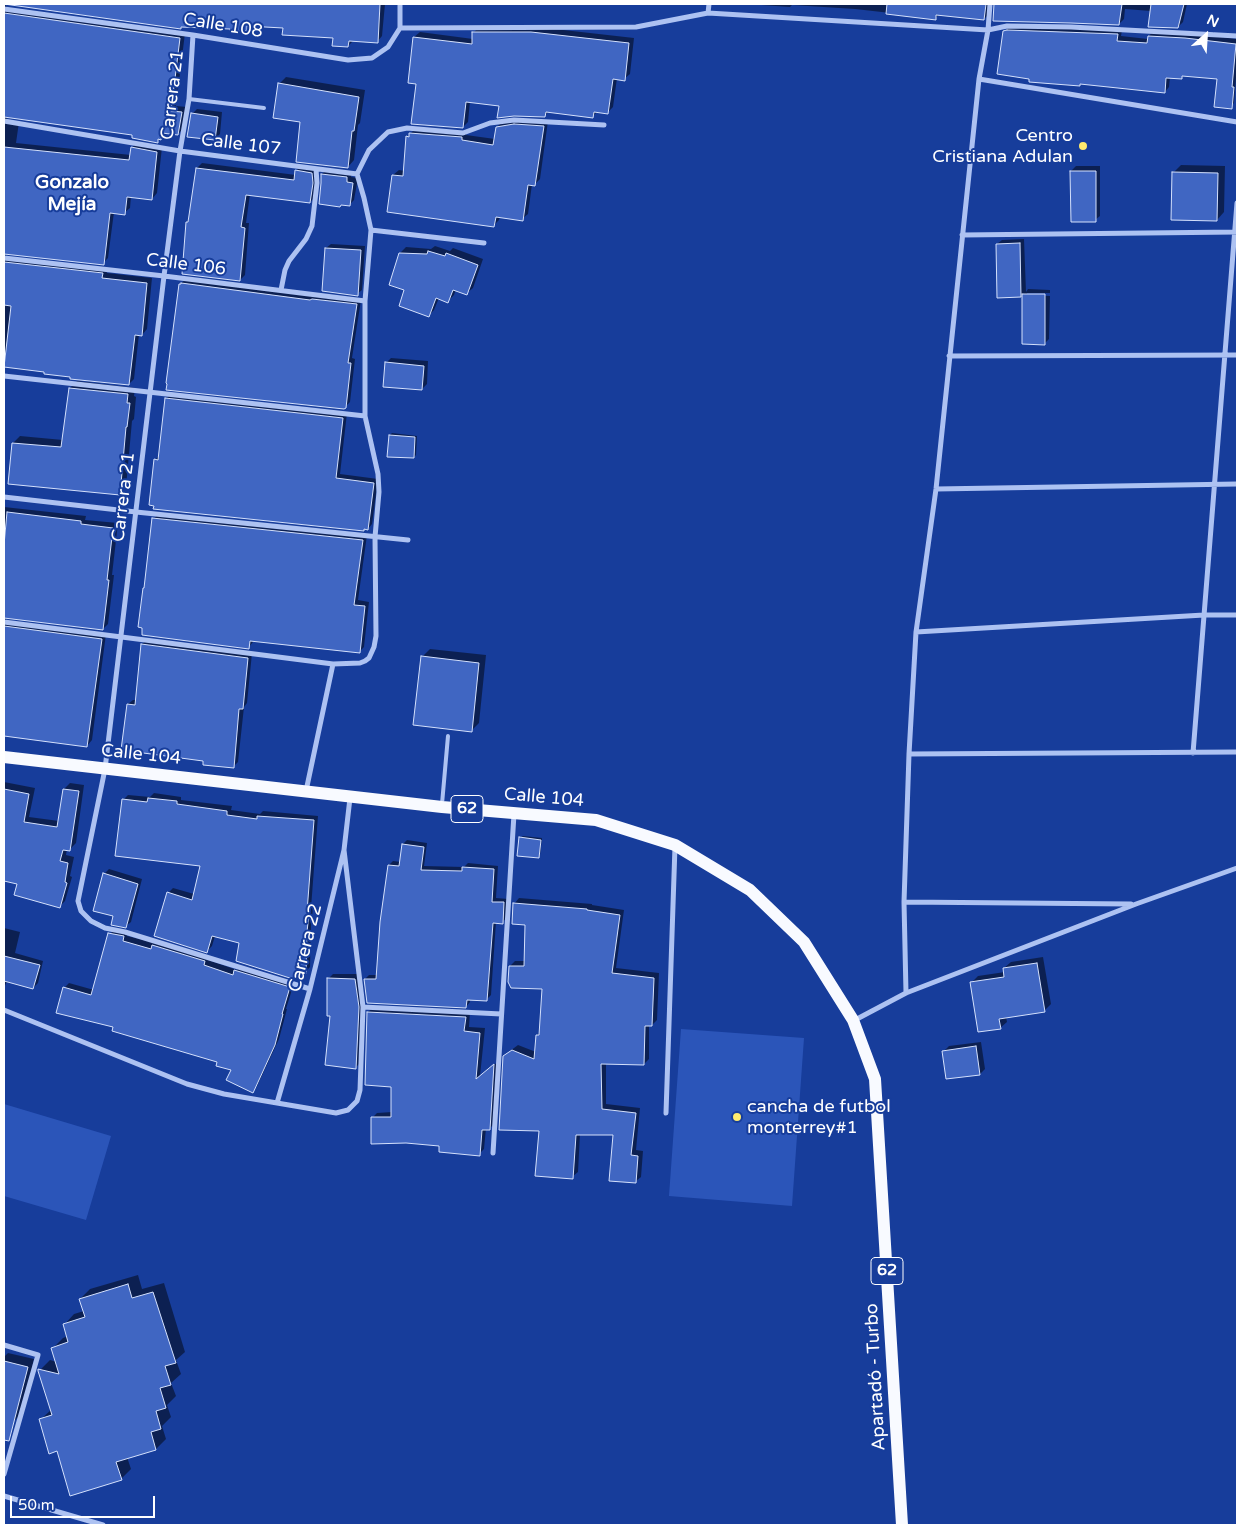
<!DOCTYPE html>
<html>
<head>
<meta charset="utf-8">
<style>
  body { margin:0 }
  #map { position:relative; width:1241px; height:1529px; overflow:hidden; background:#173d9b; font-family:"Varela Round",sans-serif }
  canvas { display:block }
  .frame { position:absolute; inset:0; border:5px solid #fff; pointer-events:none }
  .north { position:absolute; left:1181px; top:10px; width:50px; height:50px; -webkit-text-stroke:4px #173d9b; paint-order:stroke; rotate:26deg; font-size:14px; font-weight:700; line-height:20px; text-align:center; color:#fff }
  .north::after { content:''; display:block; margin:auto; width:18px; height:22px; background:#fff; clip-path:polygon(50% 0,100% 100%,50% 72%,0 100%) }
  .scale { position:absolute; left:10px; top:1496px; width:145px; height:22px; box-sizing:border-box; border:2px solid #fff; border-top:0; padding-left:6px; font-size:15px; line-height:18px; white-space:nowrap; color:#fff; -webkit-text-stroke:4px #173d9b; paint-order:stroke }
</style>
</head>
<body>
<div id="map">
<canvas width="1241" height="1529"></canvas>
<div class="frame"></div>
<div class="north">N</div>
<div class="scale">50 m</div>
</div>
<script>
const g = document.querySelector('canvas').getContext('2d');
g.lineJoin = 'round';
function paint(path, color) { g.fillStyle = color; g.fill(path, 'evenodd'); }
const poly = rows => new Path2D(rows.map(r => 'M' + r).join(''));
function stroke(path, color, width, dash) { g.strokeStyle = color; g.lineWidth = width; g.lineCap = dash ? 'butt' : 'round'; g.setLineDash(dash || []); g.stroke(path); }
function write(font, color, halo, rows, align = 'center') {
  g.font = font + ' "Varela Round",sans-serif'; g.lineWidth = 4; g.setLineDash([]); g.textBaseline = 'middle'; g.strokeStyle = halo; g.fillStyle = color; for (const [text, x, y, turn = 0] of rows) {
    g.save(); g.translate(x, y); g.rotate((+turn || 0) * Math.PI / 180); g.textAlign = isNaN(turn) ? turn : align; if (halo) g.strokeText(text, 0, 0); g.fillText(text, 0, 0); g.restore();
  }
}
const green = poly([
  [681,1029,804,1038,792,1206,669,1196],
  [4,1104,111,1136,86,1220,4,1196]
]);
const shadow = poly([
  [4,4,9,9,185,33,176,106,187,107,183,129,178,134,167,133,158,141,134,134,5,115,8,120,19,122,16,143,131,155,132,148,137,142,162,147,157,193,152,199,131,196,130,208,124,213,114,212,108,258,103,263,5,252,5,255,9,258,107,269,107,273,152,278,147,329,142,335,139,334,134,379,129,384,4,366],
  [7,4,385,4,382,36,377,42,353,41,348,46,334,37,284,27,251,25,247,29,183,25,181,28],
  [747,4,990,4,989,14,984,19,939,15,935,18,855,9,792,5,790,7],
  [996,4,1187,4,1183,22,1178,27,1151,11,1125,9,1124,19,1119,24,994,20],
  [479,27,537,27,634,38,630,74,624,79,617,78,613,107,608,112,598,111,592,117,549,111,545,116,501,105,470,101,468,122,463,127,417,83,414,37,420,32,473,39,473,33],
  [1009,27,1122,30,1121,36,1148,39,1149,36,1153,31,1190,33,1237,39,1237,65,1234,103,1229,108,1218,77,1184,75,1181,78,1170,77,1169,87,1165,92,1081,83,1080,85,1004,32],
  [286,77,365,90,360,123,358,125,354,160,348,167,301,121,279,84],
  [197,109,222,112,220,134,215,139,192,114],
  [548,121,540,179,535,184,532,184,528,214,522,219,500,216,499,220,494,225,393,175,399,170,405,171,407,137,416,128,467,132,466,135,495,139,497,127,502,122],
  [202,163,296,175,296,171,301,166,316,168,315,197,310,202,250,194,246,223,249,223,245,275,240,280,187,222,189,220,197,168],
  [1181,165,1225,166,1224,212,1217,220,1173,173],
  [1076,166,1100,166,1100,216,1095,220,1071,171],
  [327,169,352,173,351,177,358,178,354,200,349,205,322,174],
  [1024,239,1026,292,1028,289,1050,290,1050,293,1027,293,1027,295,1050,296,1049,339,1044,344,1023,343,1024,293,1021,296,997,244,1002,240],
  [331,244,365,246,362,290,357,294,326,248],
  [435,246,450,251,453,248,483,259,473,288,467,293,456,289,454,295,448,301,439,298,434,310,428,316,406,289,400,253,406,247,431,249],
  [185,280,361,300,352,358,355,359,350,402,344,408,180,284],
  [391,358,428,361,427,384,422,389,386,363],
  [77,381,135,388,134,396,136,397,134,419,132,421,126,487,119,494,13,443,20,436,63,440,70,388],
  [171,394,347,413,340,474,378,479,372,524,368,529,155,460,159,456,166,399],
  [392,433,417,436,416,455,414,457,390,435],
  [4,507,86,516,85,520,118,523,112,575,114,575,108,624,103,629,4,616,6,620,106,634,92,740,87,746,4,735],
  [159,514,367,535,358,600,369,602,364,647,359,652,254,640,253,642,248,648,145,587,153,519],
  [147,640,252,653,247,703,244,707,238,762,233,767,204,760,128,704,133,700,137,700,142,644],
  [430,649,486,655,479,723,472,730,422,657],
  [4,782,35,788,29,817,59,821,64,789,70,783,84,785,76,843,70,849,67,849,66,855,74,857,70,876,72,877,65,901,59,907,19,884,4,879],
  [154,793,181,797,181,800,232,806,231,810,260,814,263,811,318,816,311,908,313,908,311,926,310,967,305,972,298,973,292,978,240,942,215,936,212,946,207,951,168,893,173,888,194,894,202,865,123,800,128,795,150,797],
  [523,836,542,838,540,855,538,857,520,838],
  [407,840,427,843,424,866,464,867,468,863,498,866,496,898,508,899,507,918,502,922,496,922,491,995,486,1000,470,999,470,1002,466,1007,365,979,369,975,378,975,389,865,393,861,401,862,403,844],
  [109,869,142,879,131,922,126,926,104,874],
  [519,898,592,904,592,905,624,910,616,968,659,973,657,1020,652,1025,649,1025,649,1059,644,1064,606,1063,606,1104,640,1108,636,1150,643,1151,641,1177,635,1182,614,1134,580,1134,578,1172,572,1177,510,1051,518,1045,536,1052,537,1035,541,1032,543,987,510,966,515,961,525,961,527,924,514,904],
  [4,928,20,932,15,953,43,961,38,983,33,988,7,981,4,988],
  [115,929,128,931,127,936,209,956,208,960,237,970,240,966,294,983,286,1009,287,1009,279,1039,257,1086,252,1091,233,1069,219,1062,114,1027,64,988,69,983,94,990,110,934],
  [1043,957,1051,1004,1044,1011,1006,1017,1007,1022,1000,1028,972,982,978,976,1005,972,1004,968,1011,962],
  [333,974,360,974,363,1002,361,1062,356,1067,332,1015,328,979],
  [374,1007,470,1012,469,1027,485,1028,480,1076,499,1061,495,1123,490,1128,486,1128,484,1149,479,1154,441,1145,372,1118,377,1113,392,1112,393,1086,368,1012],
  [981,1042,985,1069,980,1074,944,1051,949,1046],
  [138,1275,142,1289,164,1283,185,1352,176,1360,181,1374,171,1383,176,1396,167,1405,171,1417,162,1426,166,1439,156,1449,127,1457,131,1469,121,1479,57,1450,40,1420,52,1409,40,1370,50,1360,57,1362,53,1348,63,1338,68,1336,64,1325,74,1314,84,1311,80,1299,90,1289],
  [8,1353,34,1359,21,1414,14,1421,4,1419,4,1357]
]);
const building = poly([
  [4,4,380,4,378,43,349,41,348,47,332,46,333,38,282,35,283,28,247,26,247,31,230,31,230,29,181,27,181,29,4,4],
  [887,4,986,4,984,20,936,15,936,20,886,14,887,4],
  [994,4,1122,4,1119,25,1071,23,993,21,994,4],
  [1151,4,1184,4,1178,28,1148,27,1151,4],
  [4,13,180,38,171,111,182,112,178,135,162,133,161,140,158,139,158,143,132,138,132,135,4,117,4,13],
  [1007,30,1118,34,1117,41,1147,43,1148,36,1185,38,1236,44,1232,87,1234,87,1232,109,1214,107,1217,79,1182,76,1182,79,1166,78,1165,93,1080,84,1080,86,1029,82,1029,79,997,74,1003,31,1007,30],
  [472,32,531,32,629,43,625,81,613,79,608,114,594,112,593,118,546,112,545,117,514,116,497,118,499,106,466,102,463,128,411,124,416,84,408,83,413,37,472,44,472,32],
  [278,83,359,97,354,131,352,131,348,168,296,162,300,122,273,118,278,83],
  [191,113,218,117,215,140,187,137,191,113],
  [514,124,544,126,535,186,528,185,523,221,496,217,494,227,387,212,392,175,403,176,406,136,409,137,409,133,462,137,462,140,493,145,496,127,514,124],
  [4,147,129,160,131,147,157,152,152,200,127,197,125,215,110,213,104,265,4,254,4,147],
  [196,168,294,180,295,170,312,173,313,183,310,203,246,195,241,227,245,228,240,281,182,274,186,222,188,222,196,168],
  [1070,171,1096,171,1096,222,1071,222,1070,171],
  [1172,172,1218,173,1217,221,1171,220,1172,172],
  [321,174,347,177,347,182,353,183,350,206,341,205,340,207,319,204,321,183,321,174],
  [1020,243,1021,297,997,298,996,244,1020,243],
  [325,248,361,250,358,296,322,291,325,248],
  [428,251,445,256,446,253,478,265,467,295,453,290,448,303,436,298,429,317,399,306,404,290,389,285,399,253,427,254,428,251],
  [4,262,103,273,102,278,147,283,142,336,135,335,129,385,70,379,70,377,44,374,44,372,4,367,11,306,4,305,4,262],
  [181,283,310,300,312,299,357,304,348,363,351,363,346,408,344,409,166,390,167,384,166,383,179,284,181,284,181,283],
  [1022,294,1045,294,1045,345,1022,344,1022,294],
  [385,362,424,366,422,390,383,387,385,362],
  [69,388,128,394,127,403,130,403,127,427,126,427,120,495,8,484,12,443,61,447,69,388],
  [165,398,343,418,336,478,374,483,368,530,364,529,364,531,153,509,154,506,149,505,154,459,158,460,165,398],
  [389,435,415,437,414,458,387,457,389,435],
  [7,512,81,521,81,524,113,528,107,580,109,580,103,630,4,618,4,545,7,512],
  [152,518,363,540,354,605,365,606,360,653,250,641,249,649,142,635,142,628,138,627,143,588,144,588,152,518],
  [4,626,102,639,87,747,4,736,4,626],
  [141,644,248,658,243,709,239,709,234,768,203,765,203,761,121,750,127,704,135,705,141,644],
  [421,656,479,663,472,732,413,725,421,656],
  [4,789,29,794,24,822,57,827,63,789,79,791,70,851,63,850,60,861,68,863,65,882,67,883,60,908,14,895,17,884,4,881,4,789],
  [148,798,177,801,177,804,227,811,227,815,257,819,257,816,314,820,307,912,309,913,307,932,306,974,295,973,293,979,236,961,239,943,212,936,207,953,154,936,167,892,192,900,200,866,115,856,122,799,147,802,148,798],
  [519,837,541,840,539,858,517,856,519,837],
  [402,844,424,847,421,870,462,871,462,867,494,869,492,902,504,902,503,924,493,923,487,1001,467,1000,466,1008,367,1003,364,979,376,979,380,922,388,865,399,866,402,844],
  [103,873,138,884,126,928,111,925,113,916,93,911,103,873],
  [513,903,587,909,587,910,620,915,612,973,654,978,652,1026,645,1026,644,1065,601,1064,602,1109,636,1113,631,1155,638,1156,636,1183,609,1181,613,1135,576,1135,573,1179,535,1176,539,1131,499,1130,503,1056,512,1050,534,1059,536,1035,539,1035,542,989,511,988,508,982,509,966,524,966,525,925,512,924,513,903],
  [108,933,124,936,123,941,151,949,152,945,205,961,204,965,233,975,234,970,290,987,282,1014,283,1014,275,1045,253,1093,226,1080,231,1070,216,1066,217,1062,112,1031,113,1027,56,1013,63,987,91,995,108,933],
  [4,956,40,965,33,989,4,981,4,956],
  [1037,963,1045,1012,999,1019,1001,1029,978,1032,970,982,1004,977,1003,968,1037,963],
  [327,978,355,979,359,1007,356,1069,325,1065,330,1016,327,1016,327,978],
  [367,1012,466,1017,464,1031,480,1033,476,1079,494,1064,490,1130,482,1130,480,1156,439,1152,439,1146,406,1143,371,1144,371,1117,391,1117,391,1087,365,1085,367,1012],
  [976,1046,980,1075,946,1079,942,1051,976,1046],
  [128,1284,132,1298,153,1292,176,1363,165,1366,171,1385,160,1388,166,1408,156,1411,161,1429,151,1432,156,1450,116,1462,122,1480,70,1496,57,1451,49,1454,39,1419,52,1415,38,1371,38,1369,59,1374,51,1348,68,1342,63,1324,85,1317,79,1299,128,1284],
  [4,1361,28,1367,9,1441,4,1440,4,1361]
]);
const service = poly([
  [189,99,264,108],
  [442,804,448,736]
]);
const minor = poly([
  [4,9,193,35,348,60,372,58,388,47,400,28,400,4],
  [708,13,709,4],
  [400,28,636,27,708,13,988,30,1007,26,1071,27,1237,36],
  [193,35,189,99,180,151,164,276,105,769,78,901,81,911,91,921,105,928,125,932,310,989],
  [979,79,1237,122],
  [4,121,180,151,357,174],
  [371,230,484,243],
  [962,235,1237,232],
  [4,258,164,276,365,301],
  [281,290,285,270,289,261,306,239,312,226,317,183,316,169],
  [949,356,1237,355],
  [4,376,365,416],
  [936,489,1237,484],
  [4,497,136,512,408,540],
  [4,622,333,664,360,663,365,661,369,658,374,647,376,636,375,537,379,492,378,474,365,416,365,301,371,230,364,198,357,174,369,150,388,132,407,128,463,133,490,123,514,120,604,125],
  [916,632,1204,615,1237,615],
  [1193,753,1237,203],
  [909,754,1237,752],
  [306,791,333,664],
  [904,902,1131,904],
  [906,993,904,902,909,754,916,632,936,489,979,79,988,30,990,4],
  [363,1007,501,1014],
  [4,1010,187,1084,224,1094,336,1113,348,1110,357,1101,360,1090,363,1007,344,850],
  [855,1020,906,993,1136,904,1237,868],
  [277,1103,310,989,344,850,350,798],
  [666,1113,675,846],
  [493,1153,514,814],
  [4,1345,38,1355,4,1474],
  [4,1496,103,1525]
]);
const primary = poly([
  [4,757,442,807,596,820,675,845,750,890,804,942,853,1020,875,1079,902,1525]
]);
const markers = [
  [1083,146,5,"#ffeb6e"],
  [737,1117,5,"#ffeb6e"]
];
const shields = [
  [467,809,32],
  [887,1271,32]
];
const shieldNames = [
  ["62",467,809],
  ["62",887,1271]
];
const streetNames = [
  ["Calle 108",223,26,9],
  ["Carrera 21",173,95,-83],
  ["Calle 107",241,145,7],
  ["Calle 106",186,265,7],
  ["Carrera 21",124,497,-83],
  ["Calle 104",141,755,6],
  ["Calle 104",544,798,5],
  ["Carrera 22",306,948,-76],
  ["Apartadó - Turbo",876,1377,-93]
];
const poiNames = [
  ["Centro",1073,136],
  ["Cristiana Adulan",1073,157],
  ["cancha de futbol",747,1107,"left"],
  ["monterrey#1",747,1128,"left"]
];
const neighbourhoodNames = [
  ["Gonzalo",72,183],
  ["Mejía",72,205]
];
paint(green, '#2b55b9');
paint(shadow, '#0007');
paint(building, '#4066c2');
stroke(building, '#d5e1fc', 1);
stroke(service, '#adc2f2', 4);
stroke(minor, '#adc2f2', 5);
stroke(primary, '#f8faff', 12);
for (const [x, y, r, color] of markers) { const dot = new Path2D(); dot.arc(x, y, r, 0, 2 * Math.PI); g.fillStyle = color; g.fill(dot); stroke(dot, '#173d9b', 2); }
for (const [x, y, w] of shields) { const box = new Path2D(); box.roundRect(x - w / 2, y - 13.5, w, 27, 4); g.fillStyle = '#173d9b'; g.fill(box); stroke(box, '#fff', 1); }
write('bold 16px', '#fff', null, shieldNames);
write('18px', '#fff', '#173d9b', streetNames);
write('18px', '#fff', '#173d9b', poiNames, 'right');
write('bold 19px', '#fff', '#173d9b', neighbourhoodNames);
</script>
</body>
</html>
